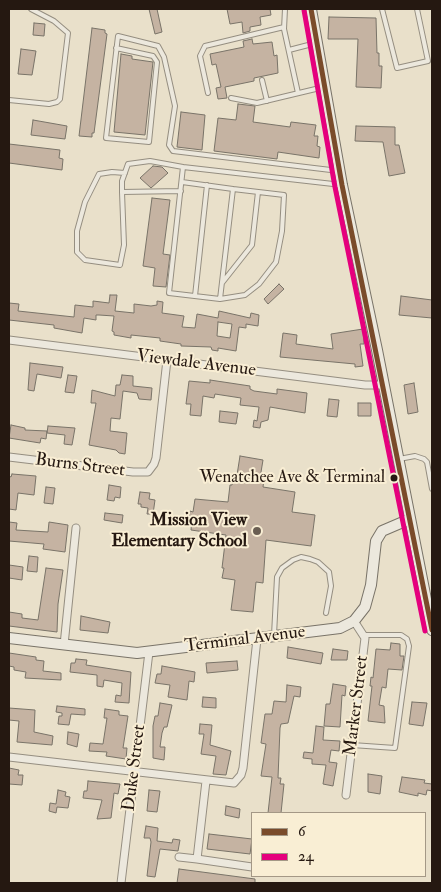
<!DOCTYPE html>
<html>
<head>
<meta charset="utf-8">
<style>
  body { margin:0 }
  #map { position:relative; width:441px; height:892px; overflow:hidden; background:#e9e0ca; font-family:"IM FELL Double Pica",serif }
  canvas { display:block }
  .frame { position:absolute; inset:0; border:10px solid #251811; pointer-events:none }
  .legend { position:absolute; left:251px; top:812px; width:175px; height:65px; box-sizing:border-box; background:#f9eed4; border:1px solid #a49886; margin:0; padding:6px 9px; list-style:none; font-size:15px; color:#251811 }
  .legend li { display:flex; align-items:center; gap:10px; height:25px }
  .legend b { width:25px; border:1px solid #a49886 }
</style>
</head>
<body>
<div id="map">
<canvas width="441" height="892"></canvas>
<div class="frame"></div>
<ul class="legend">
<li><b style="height:6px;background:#7a4b2a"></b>6</li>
<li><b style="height:6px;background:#e5007d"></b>24</li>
</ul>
</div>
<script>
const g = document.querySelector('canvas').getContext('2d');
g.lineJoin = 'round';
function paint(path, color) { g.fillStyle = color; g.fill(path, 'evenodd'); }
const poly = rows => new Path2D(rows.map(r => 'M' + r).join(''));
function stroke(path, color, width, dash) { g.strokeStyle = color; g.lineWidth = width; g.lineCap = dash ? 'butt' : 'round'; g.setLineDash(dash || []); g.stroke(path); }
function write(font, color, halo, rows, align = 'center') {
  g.font = font + ' "IM FELL Double Pica",serif'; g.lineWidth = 4; g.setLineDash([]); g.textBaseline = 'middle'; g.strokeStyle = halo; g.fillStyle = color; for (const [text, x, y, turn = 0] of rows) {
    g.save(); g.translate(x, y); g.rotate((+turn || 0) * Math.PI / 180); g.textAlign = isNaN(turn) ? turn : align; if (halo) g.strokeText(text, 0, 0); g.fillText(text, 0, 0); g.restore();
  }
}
const building = poly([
  [149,9,157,9,162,32,155,34,149,9],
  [227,9,270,9,271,15,260,17,261,25,250,27,250,31,243,33,242,22,230,24,227,9],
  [329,17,376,18,377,53,379,53,379,66,382,66,381,88,356,87,358,39,328,39,329,17],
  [34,23,45,24,44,36,33,35,34,23],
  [92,28,105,30,105,33,107,34,94,133,92,133,92,137,79,136,92,28],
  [252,39,253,44,272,42,274,56,277,55,278,73,254,78,254,81,225,87,227,98,218,99,216,88,221,87,216,64,212,65,210,54,244,47,243,41,252,39],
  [21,49,36,51,32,75,18,74,21,49],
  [121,54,132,56,132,59,153,62,145,135,114,132,121,54],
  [238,104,255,106,253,122,290,127,291,122,316,125,314,136,318,136,317,146,320,147,319,158,278,152,277,159,214,151,218,118,236,120,238,104],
  [181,112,205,115,202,150,177,147,181,112],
  [33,120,67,126,65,139,31,135,33,120],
  [356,126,395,127,395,145,399,145,405,173,389,176,383,142,355,141,356,126],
  [9,144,60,150,59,158,63,159,62,170,9,163,9,144],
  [153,166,162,167,168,173,151,188,140,178,153,166],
  [152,198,170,200,163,254,170,255,166,287,153,286,155,268,143,266,152,198],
  [279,284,284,289,268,304,264,299,279,284],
  [110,295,117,295,115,311,134,313,134,304,151,306,157,305,157,301,163,302,162,313,184,316,182,327,195,328,197,314,218,318,219,311,250,318,251,313,259,315,258,326,246,324,246,328,239,327,236,351,218,348,218,351,212,350,211,347,181,346,181,344,160,341,160,338,131,335,131,338,114,335,114,332,112,331,114,316,99,315,96,315,96,320,84,318,82,333,54,328,54,325,9,320,9,303,19,304,18,311,74,317,75,305,93,307,93,301,109,303,110,295],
  [218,322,232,324,230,338,217,336,218,322],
  [401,296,432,300,432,318,399,315,401,296],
  [363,329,364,344,360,344,363,366,355,367,355,364,280,357,283,333,297,335,296,344,333,349,331,334,363,329],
  [30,363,63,367,61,378,37,374,34,391,28,390,30,363],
  [68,375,77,376,74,393,65,392,68,375],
  [122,375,133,376,133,386,152,388,151,400,139,399,137,393,123,391,120,419,111,418,110,431,127,433,125,454,119,453,116,450,89,445,96,403,91,403,92,390,115,396,116,385,120,385,122,375],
  [210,380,250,386,250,389,254,391,277,394,277,389,307,393,305,413,270,407,268,420,261,422,260,428,253,427,254,420,257,421,259,407,240,405,241,398,215,394,214,398,203,396,201,416,190,415,191,404,186,404,189,381,210,383,210,380],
  [414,383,418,412,408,414,404,385,414,383],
  [329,399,339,400,337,417,327,416,329,399],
  [358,403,371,403,371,416,358,416,358,403],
  [220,411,238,413,236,424,219,422,220,411],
  [11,425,25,428,25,430,47,431,46,439,41,438,40,443,9,438,11,425],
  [48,426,75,428,72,445,64,444,65,435,47,433,48,426],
  [240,456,263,460,260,478,264,479,263,487,295,492,292,512,315,515,311,546,266,540,263,583,256,582,253,612,231,610,235,580,222,578,224,568,222,568,226,535,191,530,192,519,189,519,190,511,193,512,195,499,228,502,230,485,232,485,234,475,237,475,240,456],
  [12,474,36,476,34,495,18,493,16,510,9,509,9,476,11,477,12,474],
  [109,485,121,487,120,498,115,497,114,501,107,500,109,485],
  [46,487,55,488,53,504,44,503,46,487],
  [140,492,150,493,149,499,155,500,153,514,147,514,148,508,141,507,141,504,138,504,140,492],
  [105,513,123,515,122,523,104,520,105,513],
  [9,522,17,523,16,530,48,532,49,522,68,525,65,552,43,549,44,544,9,541,9,522],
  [29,556,38,557,37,572,27,571,29,556],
  [9,565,23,567,22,580,9,578,9,565],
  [46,568,63,570,58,604,57,632,9,626,9,612,22,614,22,618,38,620,46,568],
  [81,616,110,622,108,633,80,630,81,616],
  [391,643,400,644,400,656,404,656,402,670,388,669,386,688,382,687,379,705,384,706,385,723,368,721,372,686,370,686,371,677,373,678,376,649,390,650,391,643],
  [288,647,323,653,321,664,287,658,288,647],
  [333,649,348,651,347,660,331,660,333,649],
  [9,653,36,657,36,660,44,661,43,671,61,673,61,680,25,678,26,672,14,670,14,667,9,666,9,653],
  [76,659,87,660,86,665,131,672,129,703,115,702,116,695,121,696,122,683,104,680,103,687,97,686,97,675,70,672,71,663,75,663,76,659],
  [237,661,238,670,207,673,206,663,237,661],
  [162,666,195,672,194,682,189,681,187,700,168,697,170,685,155,683,157,674,161,674,162,666],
  [333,684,346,686,345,696,342,695,340,727,324,726,326,704,330,704,333,684],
  [287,685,301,687,300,697,294,696,288,723,281,724,280,728,278,778,281,778,280,784,284,784,281,813,268,813,272,777,261,776,266,744,261,743,265,714,272,714,274,701,286,702,287,685],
  [203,697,216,698,216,708,202,707,203,697],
  [412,702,427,703,423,726,409,724,412,702],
  [160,703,172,705,167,727,164,727,162,733,160,747,165,747,164,760,153,758,153,726,155,716,158,716,160,703],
  [57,706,85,709,85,715,71,714,69,725,58,724,59,716,62,716,62,713,56,712,57,706],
  [9,708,35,710,34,732,53,736,52,745,17,742,19,721,9,720,9,708],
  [105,709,119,711,119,715,128,716,123,748,127,748,126,759,106,756,107,752,89,751,90,743,103,744,107,718,104,718,105,709],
  [200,724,212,725,210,745,231,751,226,775,213,774,216,756,201,754,204,734,199,734,200,724],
  [316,726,324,727,323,740,340,741,339,751,331,750,329,762,337,763,333,786,323,784,326,765,312,764,312,759,303,758,304,752,313,753,316,726],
  [68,732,79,734,77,747,67,744,68,732],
  [9,768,19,770,18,775,23,775,22,785,9,784,9,768],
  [368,774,382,776,380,794,368,792,368,774],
  [402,777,425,780,424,783,432,784,432,791,427,790,426,795,418,793,418,796,399,792,402,777],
  [88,781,120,784,118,794,114,793,111,818,97,819,102,800,83,798,84,791,87,791,88,781],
  [58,790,66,792,65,796,70,797,68,808,57,807,56,813,49,811,50,803,56,804,58,790],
  [149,790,160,791,157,812,147,811,149,790],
  [226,806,240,809,239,818,225,815,226,806],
  [146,826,158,828,157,841,172,843,173,839,180,840,178,851,160,849,155,877,147,876,151,842,150,838,144,838,146,826],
  [209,834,252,839,250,854,207,849,209,834],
  [179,869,255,879,255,883,177,883,179,869]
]);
const lane = poly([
  [285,9,284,29,298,93],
  [382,9,397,68,428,61,417,9],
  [116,48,153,56,157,62,149,142,106,138,118,36,158,46,164,57,175,106,169,145,173,151,339,171],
  [289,50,316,43],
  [262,80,267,101],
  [208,93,200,56,205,46,284,27],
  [231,98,257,103,324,87],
  [9,100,49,104,57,102,60,99,68,33,54,21,31,9],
  [182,182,233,189,220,299,169,293,183,167,342,185],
  [181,191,122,192,122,181,128,164,150,161,183,167],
  [122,192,124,245,120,265,85,260,77,252,77,231,85,202,99,174,112,172,125,173],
  [222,283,252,245,258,192],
  [195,296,207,185],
  [220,299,245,295,259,284,276,262,282,231,284,195,233,189],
  [399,459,415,456,424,459,427,462,432,489],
  [274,635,277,577,282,568,293,560,301,557,310,559,318,562,329,572,331,586,326,613],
  [352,745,395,748,409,646,407,639,401,635,364,635]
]);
const street = poly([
  [9,340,365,385,383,385],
  [9,457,133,472,148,472,154,464,156,458,167,360],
  [64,645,76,528],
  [9,757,234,783,241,775,243,768,257,639],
  [206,781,197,859,252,867],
  [346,795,365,638,354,621],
  [179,857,197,859],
  [121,883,149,652]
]);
const secondary = poly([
  [311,9,342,185,377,350,432,630],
  [9,638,137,653,340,628,354,621,365,607,371,585,376,541,382,531,410,519]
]);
const bus1 = poly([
  [311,9,342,185,432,630]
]);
const bus2 = poly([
  [304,10,335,187,425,631]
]);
const markers = [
  [394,478,4.5,"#251811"],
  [257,531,5,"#6a5e52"]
];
const busNames = [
  ["Wenatchee Ave & Terminal",385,478]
];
const streetNames = [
  ["Viewdale Avenue",196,364,7],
  ["Burns Street",80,466,7],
  ["Terminal Avenue",245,640,-7],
  ["Marker Street",357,706,-83],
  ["Duke Street",135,768,-83]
];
const poiNames = [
  ["Mission View",247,521],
  ["Elementary School",247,542]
];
paint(building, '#c5b3a2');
stroke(building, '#797368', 1);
stroke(lane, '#958e81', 6);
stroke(street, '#958e81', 9);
stroke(secondary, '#797368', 12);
stroke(lane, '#ece8dd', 4);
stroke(street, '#ece8dd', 7);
stroke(secondary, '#ece8dd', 10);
stroke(bus1, '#7a4b2a', 5);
stroke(bus2, '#e5007d', 5);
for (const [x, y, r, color] of markers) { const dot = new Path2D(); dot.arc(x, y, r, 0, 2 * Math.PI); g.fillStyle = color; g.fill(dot); stroke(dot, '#f9eed4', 2); }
write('17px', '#251811', '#f9eed4', busNames, 'right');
write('18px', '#251811', '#f9eed4', streetNames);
write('bold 18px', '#251811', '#f9eed4', poiNames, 'right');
</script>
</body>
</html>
